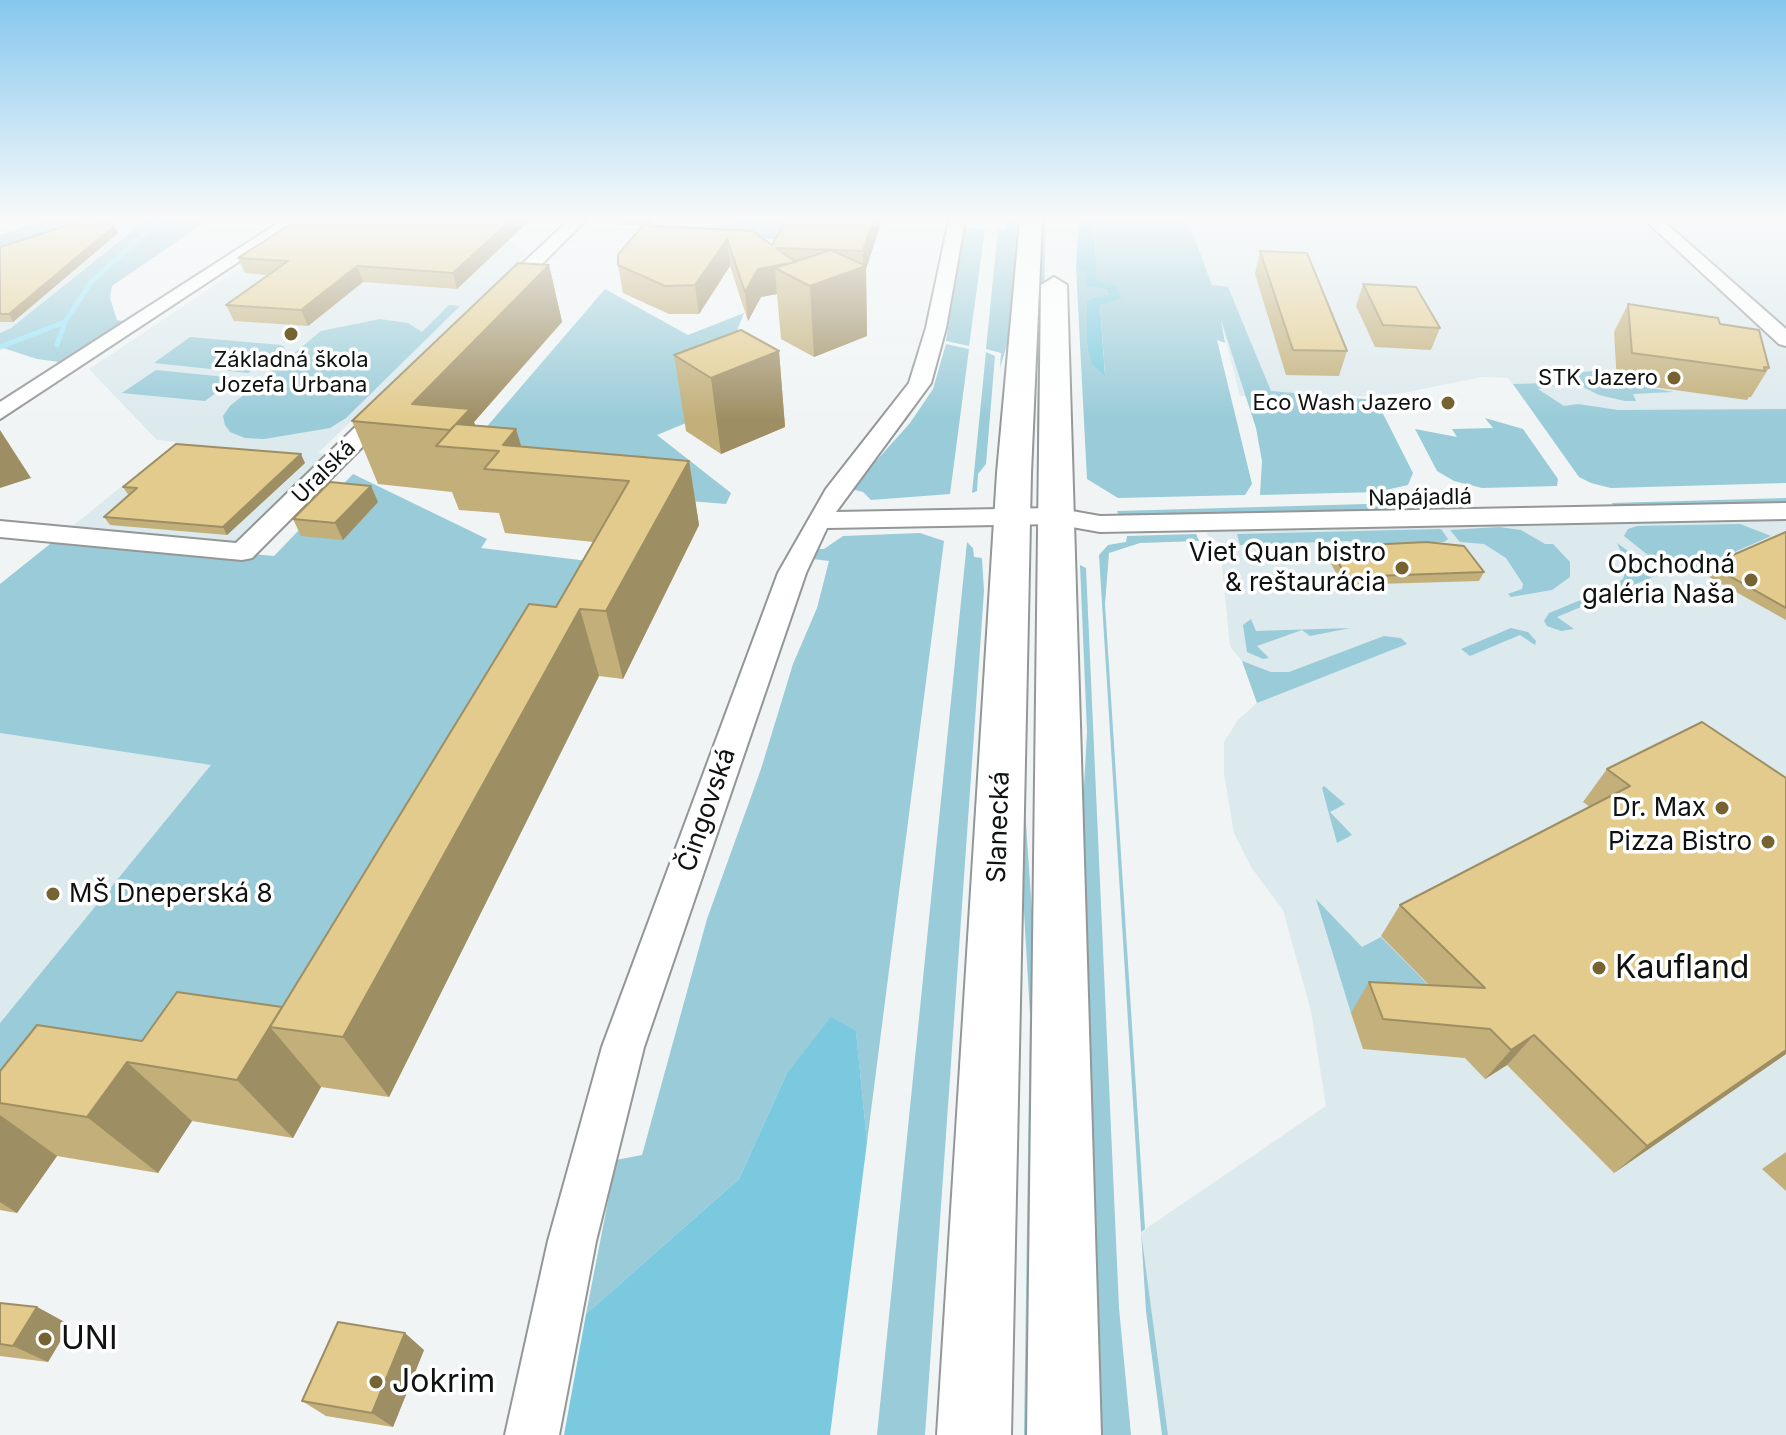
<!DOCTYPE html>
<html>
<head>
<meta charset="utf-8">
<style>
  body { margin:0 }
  canvas { display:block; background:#f0f4f5 }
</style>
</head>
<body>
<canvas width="1786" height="1435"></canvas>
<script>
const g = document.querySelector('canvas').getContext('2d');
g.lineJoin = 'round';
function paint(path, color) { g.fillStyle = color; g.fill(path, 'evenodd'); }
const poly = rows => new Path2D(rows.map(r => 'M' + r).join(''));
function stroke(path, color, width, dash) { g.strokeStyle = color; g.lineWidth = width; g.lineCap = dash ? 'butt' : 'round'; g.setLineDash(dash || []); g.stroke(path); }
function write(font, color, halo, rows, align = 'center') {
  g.font = font + ' Inter,sans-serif'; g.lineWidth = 7; g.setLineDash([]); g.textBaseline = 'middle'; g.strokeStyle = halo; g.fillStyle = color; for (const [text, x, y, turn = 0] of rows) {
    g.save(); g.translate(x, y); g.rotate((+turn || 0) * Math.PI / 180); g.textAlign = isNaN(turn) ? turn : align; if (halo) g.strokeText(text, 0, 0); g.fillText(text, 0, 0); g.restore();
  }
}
const built = poly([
  [97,220,146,220,11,328,0,333,0,252],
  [1188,220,1786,220,1786,413,1610,416,1524,400,1508,378,1482,377,1388,396,1240,396,1209,275],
  [300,228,507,239,526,254,318,453,341,456,242,552,60,536,177,442,157,440,89,369],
  [1786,511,1786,1435,1168,1435,1141,1232,1326,1106,1311,1011,1283,910,1251,867,1234,833,1224,773,1224,742,1238,720,1257,703,1242,661,1230,646,1221,557,1223,545,1208,536,1203,522],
  [0,733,212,765,0,1023]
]);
const green = poly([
  [44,220,97,220,0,252,0,235],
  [146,220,208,220,112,286,110,298,117,320,134,324,74,364,37,359,0,347,0,333,11,328],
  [739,220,830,220,820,240,684,237],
  [1007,220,1016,220,1022,239,1018,308,1000,368,1001,353,986,349,998,229,1006,229],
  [1039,220,1045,220,1043,471,1037,470],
  [1094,220,1188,220,1212,285,1228,287,1271,391,1376,400,1413,473,1408,485,1377,492,1260,495,1262,461,1256,428,1221,320,1225,343,1217,340,1252,484,1245,495,1118,498,1087,479,1076,267,1106,289,1108,296,1087,300,1087,346,1105,374,1100,304,1120,299,1097,282],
  [964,228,985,229,969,346,946,341],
  [605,289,688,335,744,313,703,416,657,435,731,493,726,504,618,495,459,459],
  [449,305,460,306,346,418,330,428,264,439,245,438,230,432,225,425,223,416,230,406,321,331,380,319,408,323,422,332],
  [190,337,281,345,285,347,248,373,154,363],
  [946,344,969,349,950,494,871,500,863,492,851,489,910,423,933,389],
  [986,352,995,356,986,464,978,474,977,491,972,493],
  [156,370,236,378,205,401,122,393],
  [1597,371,1617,374,1618,382,1674,392,1633,394,1636,401,1625,401,1599,395,1573,382,1572,378,1580,372],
  [1550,383,1554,386,1538,389,1564,406,1578,404,1618,410,1786,409,1786,483,1611,488,1591,483,1579,477,1513,384],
  [1485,418,1523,429,1558,479,1557,486,1482,488,1454,481,1437,471,1415,429,1457,437,1452,429,1493,428],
  [353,474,487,539,481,548,588,561,315,1017,0,1086,0,1023,211,765,0,733,0,584,60,536,274,556],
  [1786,498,1786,504,1621,508,1611,503],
  [1402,503,1406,509,1119,517,1117,511],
  [1740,524,1771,536,1696,569,1687,564,1668,571,1624,536,1628,529,1637,526],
  [1499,527,1521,530,1545,544,1553,544,1570,562,1570,577,1552,590,1511,597,1508,594,1522,589,1523,584,1506,558,1484,544,1460,542,1450,530],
  [1441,529,1448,539,1444,542,1364,544,1347,541,1240,545,1237,534],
  [920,533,944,541,867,1142,856,1032,786,1075,739,1179,586,1314,616,1160,642,1155,707,919,761,769,793,664,817,608,829,561,813,559,818,549,824,549,843,536],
  [1196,534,1199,541,1140,543,1109,553,1105,604,1145,1229,1141,1232,1168,1435,1162,1435,1146,1311,1099,555,1108,545,1126,542,1127,536],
  [967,542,973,548,974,557,982,558,984,591,925,1435,877,1435],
  [1617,543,1660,574,1557,617,1574,629,1561,631,1547,626,1544,621,1549,613,1610,588,1623,579,1627,566],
  [1024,560,1030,561,1025,809,1039,1016,1036,1435,1024,1435,1030,1015,1018,808],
  [1080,565,1086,568,1119,1308,1131,1435,1090,1435,1077,912,1087,732],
  [1251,619,1256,631,1350,628,1310,636,1302,630,1257,646,1269,658,1263,659,1247,652,1243,625],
  [1511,628,1528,632,1536,641,1535,645,1520,635,1470,656,1461,649],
  [1384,636,1401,638,1407,644,1257,703,1242,661,1271,672,1289,672],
  [1324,786,1345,804,1330,812,1352,835,1337,843,1322,788],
  [1316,899,1362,947,1381,937,1442,999,1415,1016,1351,1013]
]);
const forest = poly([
  [1079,220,1094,220,1097,281,1118,286,1121,299,1100,305,1105,376,1092,364,1087,345,1087,300,1108,295,1106,289,1087,286,1085,274,1076,267],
  [831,1017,856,1031,867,1142,830,1435,564,1435,586,1314,739,1179,786,1075]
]);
const stream = poly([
  [57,345,65,322,91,282,160,220],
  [0,347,65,322]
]);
const street = poly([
  [283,220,302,220,0,419,0,402,283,220],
  [569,220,586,220,507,299,493,299,493,291,569,220],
  [949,220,965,220,946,328,931,383,836,512,1055,508,1100,516,1786,503,1786,519,1100,532,1055,524,827,528,806,573,644,1047,596,1241,559,1435,505,1435,548,1241,602,1047,778,573,826,489,909,383,926,328,949,220],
  [1645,220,1662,220,1786,329,1786,346,1779,344,1645,220],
  [388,401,399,408,396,413,252,558,242,560,0,537,0,521,236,543,380,403,388,401]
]);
const secondary = poly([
  [1020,220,1042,220,1031,473,1011,1435,937,1435,997,473,1020,220],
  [1054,277,1067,285,1101,1435,1027,1435,1041,285,1054,277]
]);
const wall = poly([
  [297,220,530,220,457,289,363,282,308,326,234,321,226,305,268,275,245,273,238,258],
  [619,220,655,220,650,225,772,245,882,220,866,269,867,336,814,357,781,339,777,294,761,297,748,321,730,266,699,314,669,314,623,293,618,265,642,226,619,225],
  [114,226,118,233,13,322,0,322,0,247],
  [1260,251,1347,351,1339,376,1286,375,1255,274],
  [549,265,562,322,474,422,475,425,521,447,689,461,699,525,623,679,599,676,389,1097,321,1087,293,1138,192,1121,158,1173,57,1156,17,1213,0,1210,0,1071,142,1041,282,1008,556,607,594,542,505,533,499,513,459,510,452,492,378,484,352,421],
  [1363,284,1440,328,1431,350,1375,347,1356,306],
  [1628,304,1720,324,1769,368,1751,397,1749,397,1747,400,1617,382,1614,332],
  [779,351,785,427,721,454,686,431,674,355],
  [305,463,227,535,110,525,104,517,129,496,123,487],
  [378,502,343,540,301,536,293,519],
  [1786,532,1786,620,1704,574,1710,565],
  [1329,547,1484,572,1479,581,1343,585,1326,555],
  [1702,722,1786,1054,1614,1173,1507,1065,1485,1079,1465,1058,1363,1049,1351,1013,1369,982,1429,985,1381,936,1400,905,1590,807,1583,802,1607,769],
  [1786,1152,1786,1191,1762,1169],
  [0,1303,37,1307,70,1325,48,1362,0,1356],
  [424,1350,393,1427,326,1416,302,1401]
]);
const shadedWall = poly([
  [511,220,530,220,457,289,453,273],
  [648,220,655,220,649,226],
  [873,220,882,220,866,269,867,336,814,357,810,286,863,267,863,251],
  [114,226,118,233,13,322,9,314],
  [727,239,730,266,699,314,695,285],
  [796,262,775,268,777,294,761,297,748,321,745,292,758,269],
  [549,265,562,322,474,422,483,450,412,404],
  [357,266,363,282,308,326,301,310],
  [779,351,785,427,721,454,711,378],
  [516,429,529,472,503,445],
  [0,430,31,478,0,488],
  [301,454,305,463,227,535,223,527],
  [689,461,699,525,623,679,606,611],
  [371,486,378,502,343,540,335,523],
  [580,609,599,676,389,1097,343,1037],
  [282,1007,270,1027,321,1087,293,1138,237,1080],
  [1534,1035,1507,1065,1485,1079,1511,1050],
  [1786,1050,1786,1054,1614,1173,1647,1146],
  [127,1062,192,1121,158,1173,87,1117],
  [0,1115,57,1156,17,1213,0,1202],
  [37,1307,70,1325,48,1362,13,1346],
  [405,1333,424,1350,393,1427,372,1413]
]);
const building = poly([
  [84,220,94,220,114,226,9,314,0,314,0,247,84,220],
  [297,220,511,220,453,273,357,266,301,310,226,305,288,261,238,258,297,220],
  [786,220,873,220,863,251,776,248,796,262,758,269,745,292,727,239,695,285,665,286,618,265,618,255,643,225,752,231,772,245,786,220],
  [831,250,866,266,810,286,775,268,831,250],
  [1260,251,1307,253,1347,351,1293,350,1260,251],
  [518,263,549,265,412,404,470,409,456,424,516,429,503,445,689,461,606,611,580,609,343,1037,270,1027,529,604,556,607,629,481,484,469,499,451,436,446,455,425,450,430,352,421,518,263],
  [1363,284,1416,287,1440,328,1383,325,1363,284],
  [1628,304,1718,318,1720,324,1759,330,1769,368,1764,367,1765,371,1632,353,1628,304],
  [741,330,779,351,711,378,674,355,741,330],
  [176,444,301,454,223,527,104,517,137,488,123,487,176,444],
  [330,482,371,486,335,523,293,519,330,482],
  [1786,532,1786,608,1710,565,1786,532],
  [1426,542,1464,546,1484,572,1347,577,1329,547,1426,542],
  [1702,722,1786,778,1786,1050,1647,1146,1534,1035,1511,1050,1490,1029,1383,1019,1369,982,1485,988,1400,905,1630,786,1607,769,1702,722],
  [177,992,282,1007,237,1080,127,1062,87,1117,0,1103,0,1071,37,1025,142,1041,177,992],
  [0,1303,37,1307,13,1346,0,1344,0,1303],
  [338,1322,405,1333,372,1413,302,1401,338,1322]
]);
const markers = [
  [291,334,8,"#756331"],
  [1674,378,8,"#756331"],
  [1448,403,8,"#756331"],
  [1402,568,8,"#756331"],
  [1751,580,8,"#756331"],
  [1722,808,8,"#756331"],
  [1768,842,8,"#756331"],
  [53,894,8,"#756331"],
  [1599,968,8,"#756331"],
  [45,1339,8,"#756331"],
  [376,1382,8,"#756331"]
];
const farPoinames = [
  ["Základná škola",291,360,"center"],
  ["Jozefa Urbana",291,385,"center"],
  ["STK Jazero",1658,378],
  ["Eco Wash Jazero",1432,403]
];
const farStreetnames = [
  ["Uralská",324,472,-45],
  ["Napájadlá",1420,498,-1]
];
const poiNames = [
  ["Viet Quan bistro",1386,553],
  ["& reštaurácia",1386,583],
  ["Obchodná",1735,565],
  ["galéria Naša",1735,595],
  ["Dr. Max",1706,808],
  ["Pizza Bistro",1752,842],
  ["MŠ Dneperská 8",69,894,"left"]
];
const streetNames = [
  ["Čingovská",707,810,-71],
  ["Slanecká",999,827,-88]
];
const nearPoinames = [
  ["Kaufland",1615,968],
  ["UNI",61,1339],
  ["Jokrim",392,1382]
];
paint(built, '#dce9ed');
paint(green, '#99cbd8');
paint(forest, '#7ac9de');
stroke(stream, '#93e3f8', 5);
stroke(street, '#939798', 4);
stroke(secondary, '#939798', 4);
paint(street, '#fff');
paint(secondary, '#fff');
paint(wall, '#c2af79');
paint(shadedWall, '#9e8e63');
paint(building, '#e2cb8d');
stroke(building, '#9e8e63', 2);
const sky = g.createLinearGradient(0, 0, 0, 420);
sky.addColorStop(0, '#86c7ee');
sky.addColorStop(0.52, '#f8fafa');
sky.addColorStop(1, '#f8fafa00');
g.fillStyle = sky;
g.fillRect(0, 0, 1786, 420);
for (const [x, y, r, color] of markers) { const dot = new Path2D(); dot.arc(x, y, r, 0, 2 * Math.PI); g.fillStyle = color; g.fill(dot); stroke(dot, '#fff', 3); }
write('22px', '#101212', '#fff', farPoinames, 'right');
write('22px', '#101212', '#fff', farStreetnames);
write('26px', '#101212', '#fff', poiNames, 'right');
write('26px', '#101212', '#fff', streetNames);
write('32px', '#101212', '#fff', nearPoinames, 'left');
</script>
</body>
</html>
